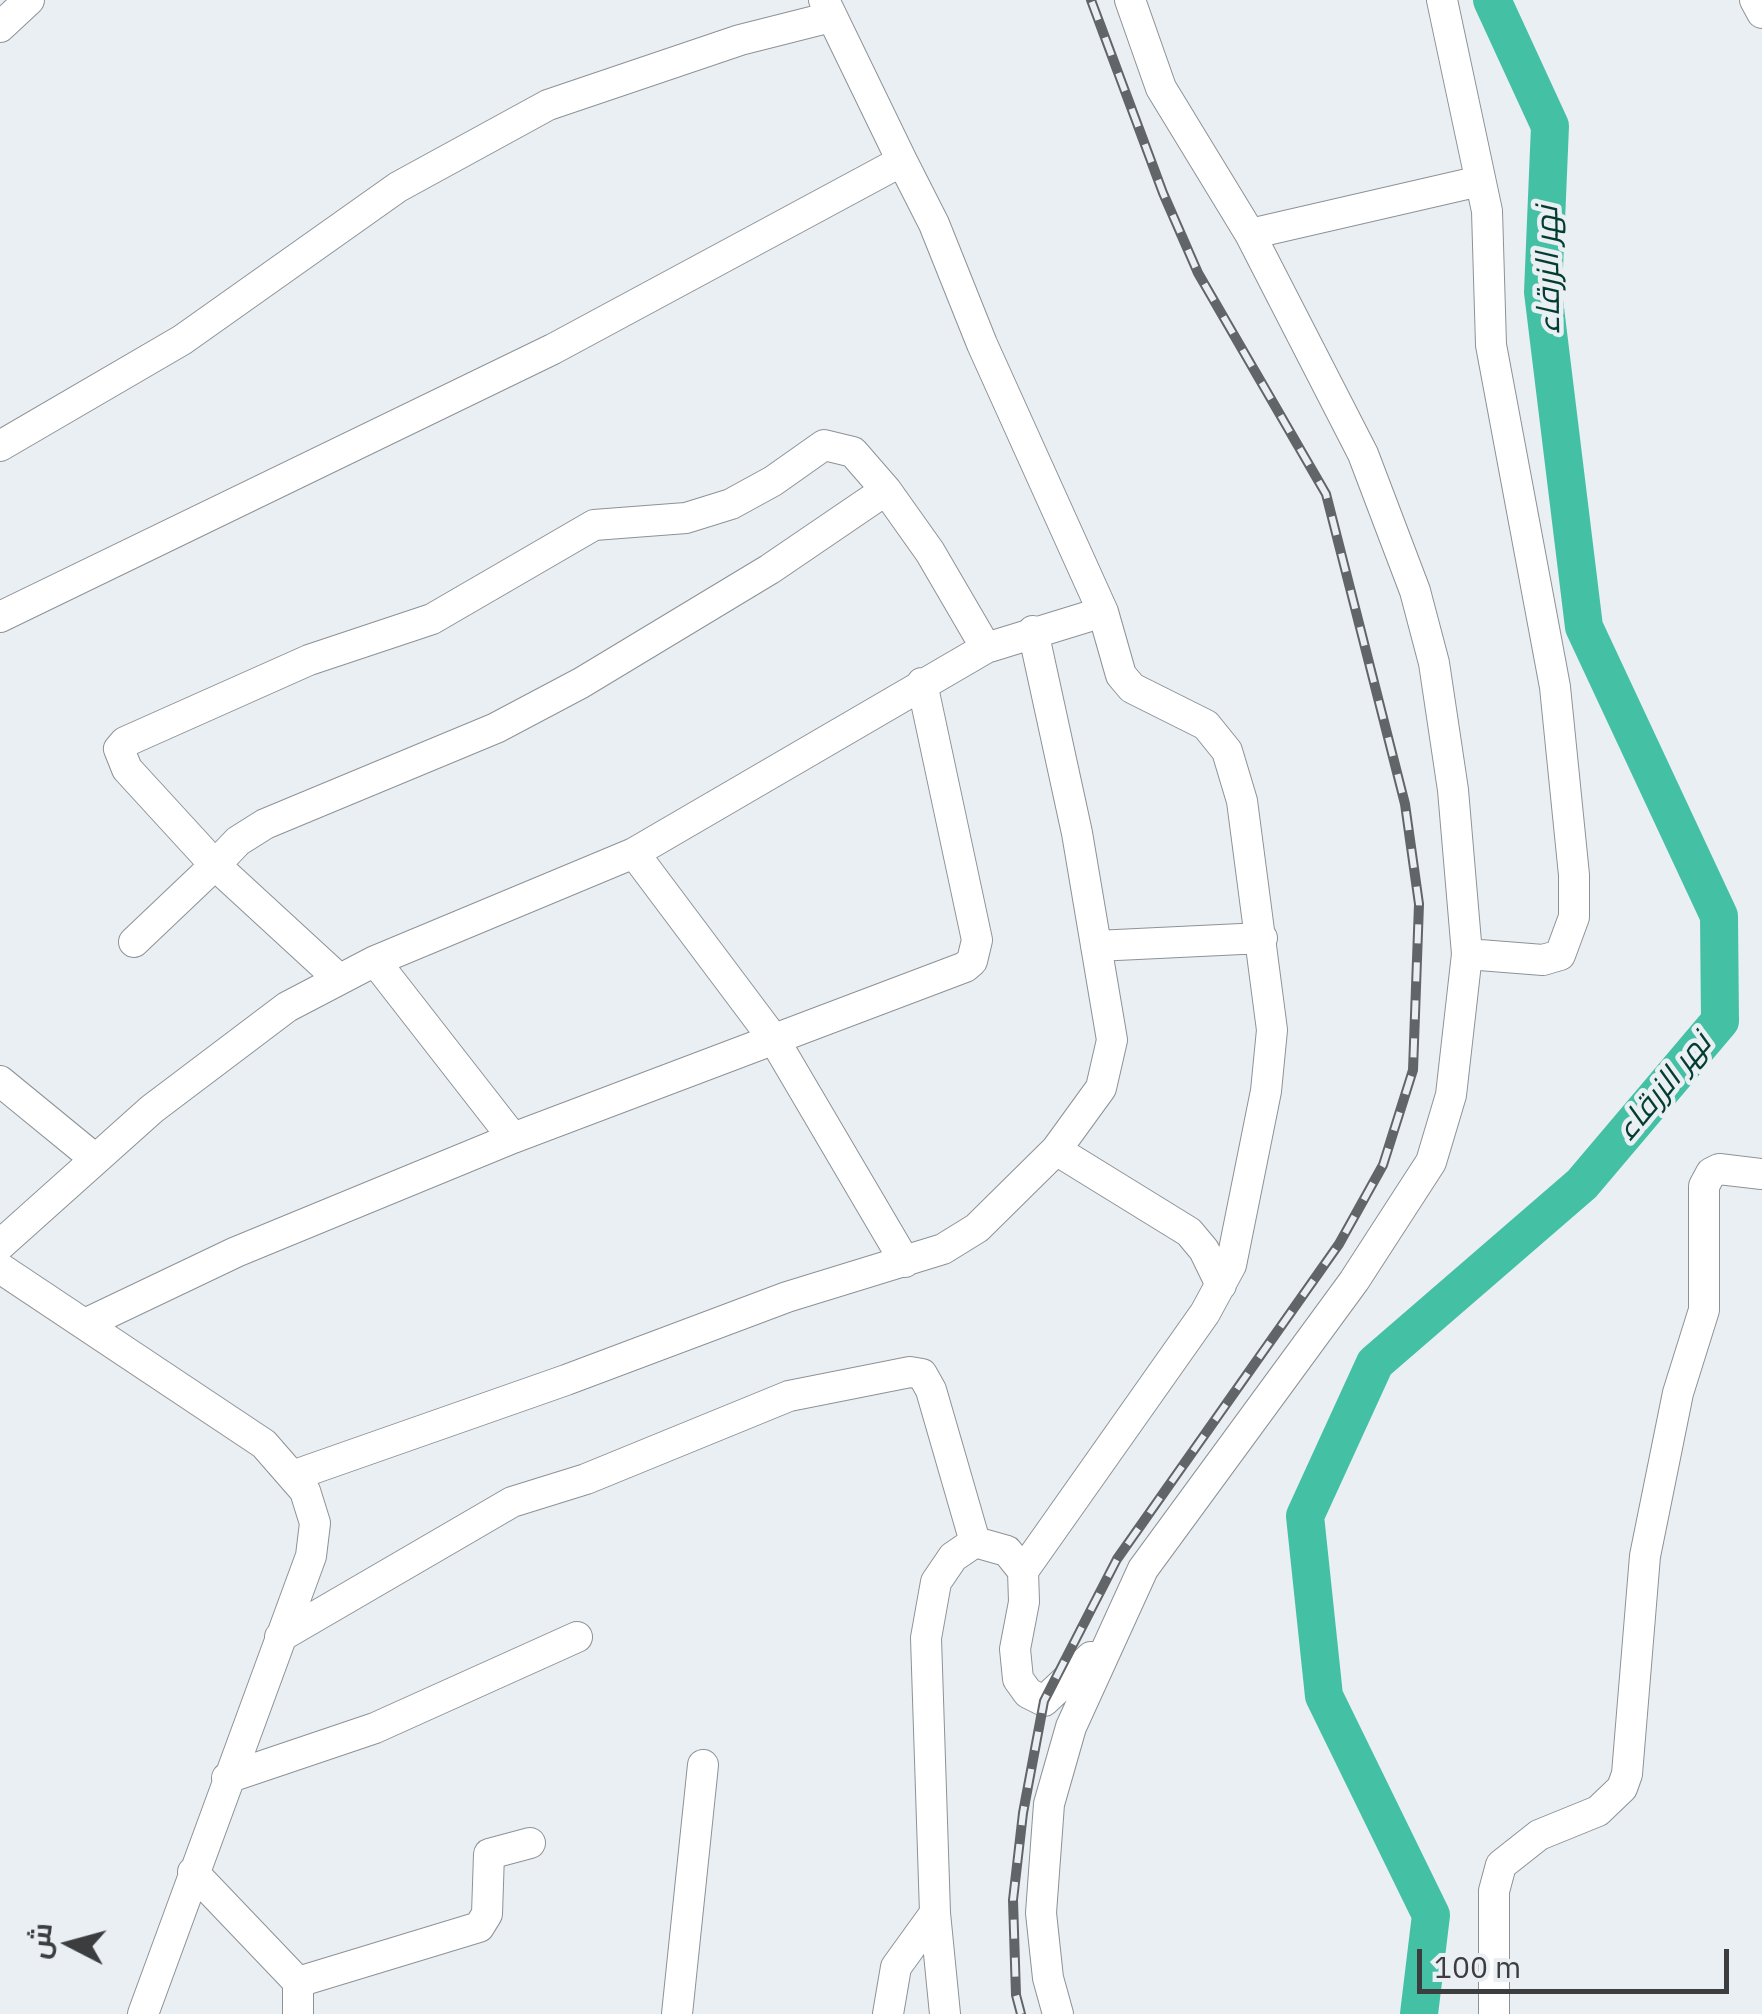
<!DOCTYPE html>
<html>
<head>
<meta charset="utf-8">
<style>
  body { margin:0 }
  #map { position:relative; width:1762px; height:2014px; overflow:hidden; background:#eaeff4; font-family:"IBM Plex Sans",Cairo,sans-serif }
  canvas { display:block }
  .north { position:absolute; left:20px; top:1894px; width:100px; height:100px; -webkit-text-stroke:8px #eaeff4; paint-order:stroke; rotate:276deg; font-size:28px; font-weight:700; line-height:40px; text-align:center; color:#3b3d3f }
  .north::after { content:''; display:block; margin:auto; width:35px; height:45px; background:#3b3d3f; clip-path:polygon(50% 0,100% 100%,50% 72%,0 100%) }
  .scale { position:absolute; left:1417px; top:1949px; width:312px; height:45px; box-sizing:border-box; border:5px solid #3b3d3f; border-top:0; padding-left:12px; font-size:30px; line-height:35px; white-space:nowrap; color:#3b3d3f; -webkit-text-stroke:8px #eaeff4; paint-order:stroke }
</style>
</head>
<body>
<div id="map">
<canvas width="1762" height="2014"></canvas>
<div class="north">ش</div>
<div class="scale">100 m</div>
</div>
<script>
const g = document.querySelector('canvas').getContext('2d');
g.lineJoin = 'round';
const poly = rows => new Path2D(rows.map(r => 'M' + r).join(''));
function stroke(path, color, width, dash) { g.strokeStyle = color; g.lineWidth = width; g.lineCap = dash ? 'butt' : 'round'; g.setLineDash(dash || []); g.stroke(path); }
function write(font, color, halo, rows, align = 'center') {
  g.font = font + ' "IBM Plex Sans",Cairo,sans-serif'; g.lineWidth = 9; g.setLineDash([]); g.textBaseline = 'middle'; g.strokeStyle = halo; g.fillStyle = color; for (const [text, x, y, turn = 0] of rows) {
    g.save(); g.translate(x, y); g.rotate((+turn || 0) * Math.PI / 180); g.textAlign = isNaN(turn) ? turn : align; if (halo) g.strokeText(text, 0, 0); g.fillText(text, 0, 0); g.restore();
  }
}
const river = poly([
  [1419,2014,1431,1915,1324,1696,1305,1516,1375,1363,1582,1184,1720,1021,1719,916,1584,627,1543,292,1550,126,1492,0]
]);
const minor = poly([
  [1442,0,1487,211,1491,345,1555,687,1574,875,1574,917,1560,955,1543,960,1467,954],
  [1755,0,1762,13],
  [0,27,29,0],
  [902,161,934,224,982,344,1103,612,1121,675,1132,688,1206,725,1227,751,1242,801,1272,1030,1266,1091,1231,1265,1205,1313,1023,1571],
  [1250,234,1480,181],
  [0,446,182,340,398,187,548,105,740,40,831,17],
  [0,617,553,349,902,161,824,0],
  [634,853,775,1041,905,1262],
  [134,942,215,865,127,769,119,749,125,742,309,660,432,619,594,525,686,518,731,504,773,481,824,445,853,452,886,490,930,552,986,648],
  [1096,946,1262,938],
  [375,961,513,1138],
  [339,979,215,865,238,841,265,824,496,728,581,683,770,569,886,490],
  [0,1081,94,1158],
  [1056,1150,1189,1232,1204,1250,1221,1285],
  [0,1245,152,1109,287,1007,375,961,634,853,986,648,1103,612],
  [0,1268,264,1444,305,1491,315,1523,311,1556,143,2014],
  [87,1323,236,1252,513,1138,965,967,972,961,977,940,922,683],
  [295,1475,566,1380,787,1297,943,1249,977,1228,1056,1150,1101,1088,1112,1040,1077,833,1033,631],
  [280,1637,512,1502,586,1479,789,1396,910,1372,922,1374,931,1390,975,1542,1007,1551,1023,1571,1024,1602,1015,1649,1018,1679,1028,1693,1044,1701,1091,1657],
  [227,1778,375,1728,577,1637],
  [193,1872,298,1982,479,1927,487,1914,489,1854,530,1843],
  [298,2014,298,1982],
  [677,2014,703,1765],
  [888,2014,896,1967,935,1913],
  [945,2014,935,1913,926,1638,936,1582,953,1557,975,1542],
  [1058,2014,1048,1978,1041,1913,1049,1804,1071,1727,1143,1569,1354,1281,1431,1162,1451,1095,1467,954,1453,790,1434,663,1415,591,1363,454,1250,234,1161,88,1130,0],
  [1494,2014,1494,1891,1501,1865,1539,1835,1598,1811,1622,1788,1627,1774,1645,1556,1678,1393,1704,1310,1704,1186,1711,1173,1719,1169,1762,1174]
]);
const rail = poly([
  [1021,2014,1016,1995,1013,1900,1023,1813,1044,1701,1117,1559,1339,1244,1383,1165,1413,1070,1419,904,1405,804,1326,494,1198,273,1163,193,1091,0]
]);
const waterNames = [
  ["نهر الزرقاء",1549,270,-91],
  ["نهر الزرقاء",1664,1087,-50]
];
stroke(river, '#44c1a5', 38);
stroke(minor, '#8d9296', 32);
stroke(minor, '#fff', 30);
stroke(rail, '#626568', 10);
stroke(rail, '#eaeff4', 6, [19]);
write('italic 32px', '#033d31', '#eaeff4', waterNames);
</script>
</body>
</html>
